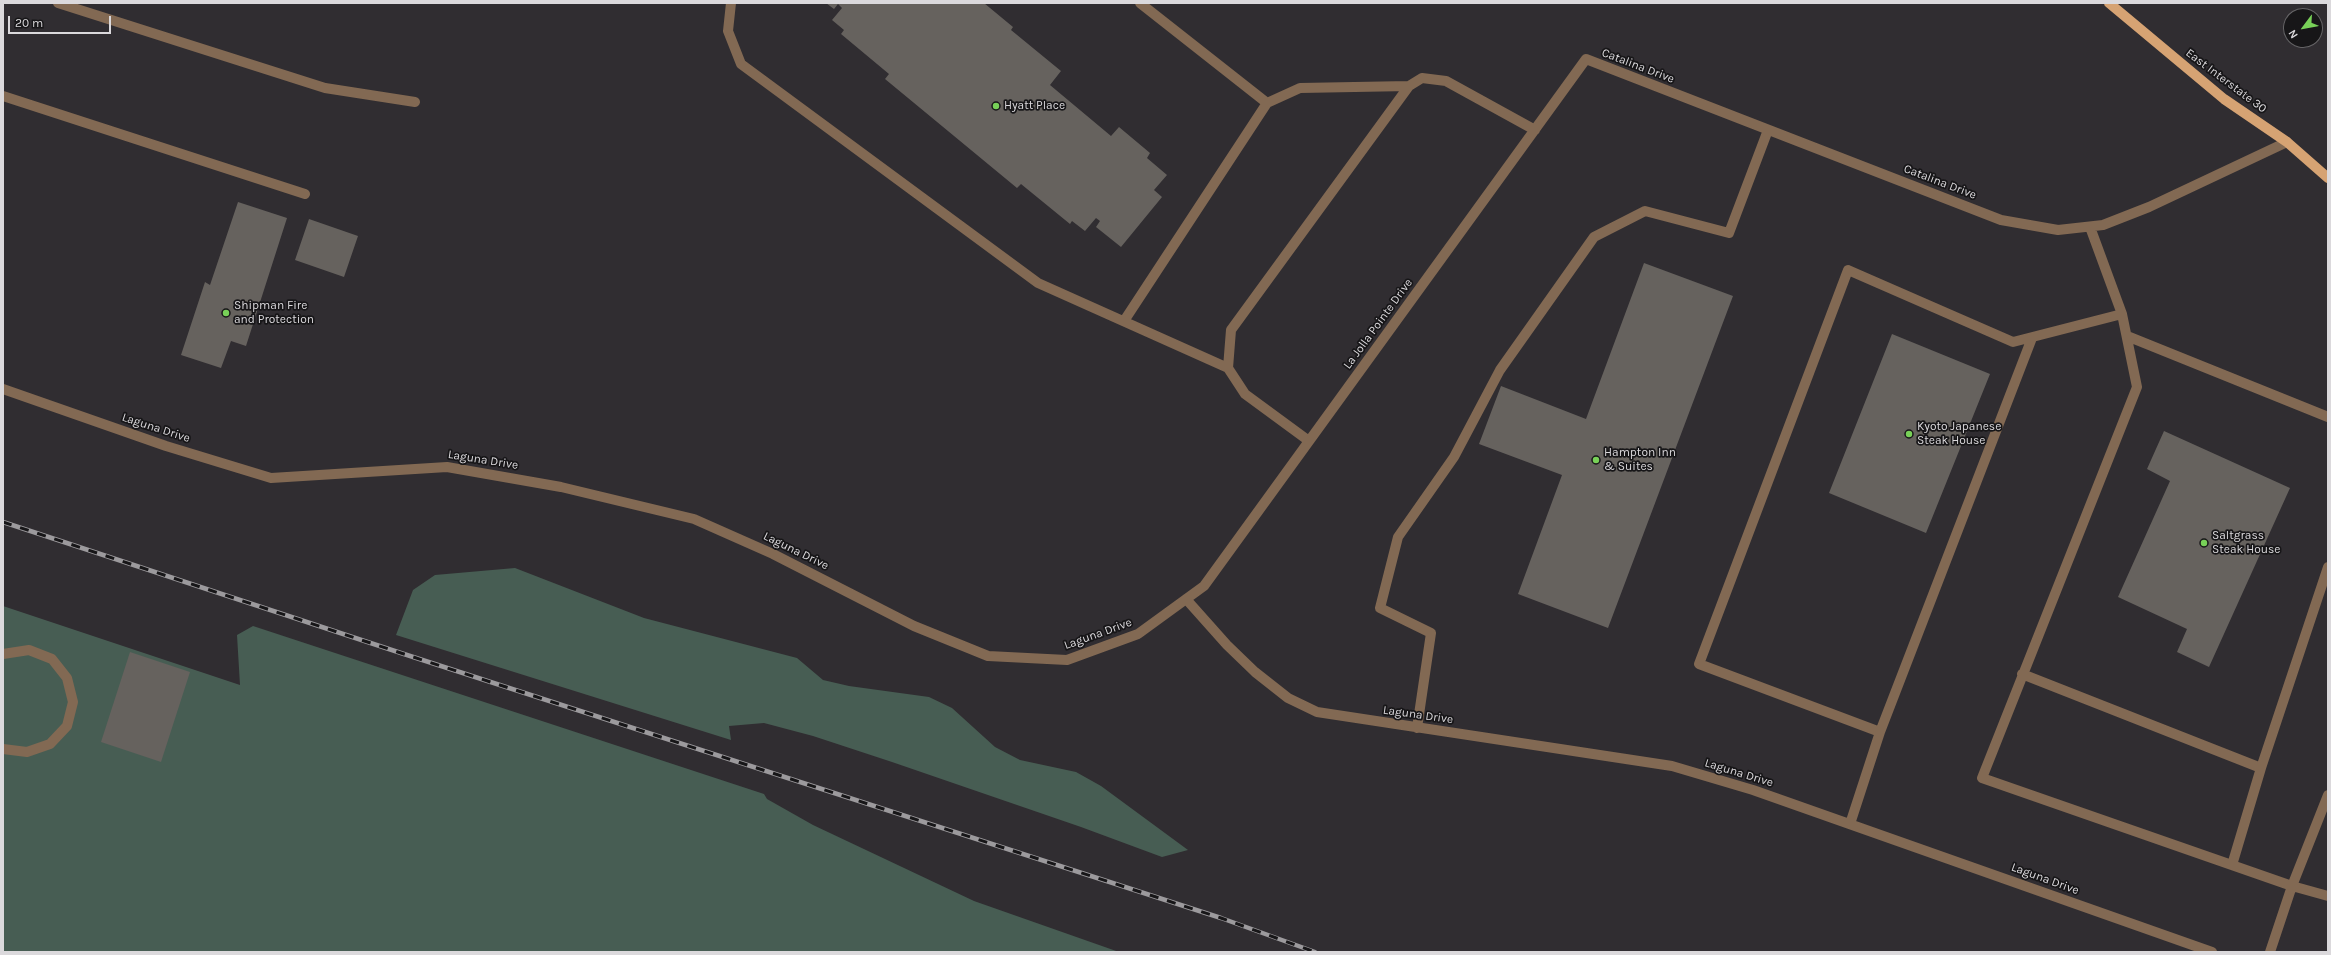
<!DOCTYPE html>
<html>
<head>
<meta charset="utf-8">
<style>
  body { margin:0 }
  #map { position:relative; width:2331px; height:955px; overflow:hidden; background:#302d31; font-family:Karla,sans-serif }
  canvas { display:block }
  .frame { position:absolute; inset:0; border:4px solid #dbd9dc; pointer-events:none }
  .north { position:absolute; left:2283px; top:8px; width:40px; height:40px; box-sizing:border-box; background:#171618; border:1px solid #656466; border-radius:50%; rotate:238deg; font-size:11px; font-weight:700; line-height:16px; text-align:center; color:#dbd9dc }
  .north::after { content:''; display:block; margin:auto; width:14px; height:18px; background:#78d158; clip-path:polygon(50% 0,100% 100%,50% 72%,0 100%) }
  .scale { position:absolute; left:8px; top:16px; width:103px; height:18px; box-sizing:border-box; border:2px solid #dbd9dc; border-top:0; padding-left:5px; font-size:12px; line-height:14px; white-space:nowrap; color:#dbd9dc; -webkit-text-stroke:3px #171618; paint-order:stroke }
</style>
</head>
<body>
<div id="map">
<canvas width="2331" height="955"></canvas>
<div class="frame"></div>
<div class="north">N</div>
<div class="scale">20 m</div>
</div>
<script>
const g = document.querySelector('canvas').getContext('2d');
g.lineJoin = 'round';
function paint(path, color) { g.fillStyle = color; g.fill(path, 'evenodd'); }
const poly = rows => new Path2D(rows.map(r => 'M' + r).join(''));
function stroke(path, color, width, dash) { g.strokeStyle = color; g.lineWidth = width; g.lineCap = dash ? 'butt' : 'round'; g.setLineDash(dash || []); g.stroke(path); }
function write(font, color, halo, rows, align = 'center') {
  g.font = font + ' Karla,sans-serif'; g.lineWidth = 3.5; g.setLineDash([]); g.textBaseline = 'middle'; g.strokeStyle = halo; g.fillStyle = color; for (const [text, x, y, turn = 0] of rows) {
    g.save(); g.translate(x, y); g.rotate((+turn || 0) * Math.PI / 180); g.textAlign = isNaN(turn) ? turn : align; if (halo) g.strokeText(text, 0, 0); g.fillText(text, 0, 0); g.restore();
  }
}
const green = poly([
  [515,568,644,618,797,658,823,680,849,686,929,697,952,708,995,747,1020,760,1076,772,1101,786,1188,850,1162,857,1081,827,892,762,813,736,764,723,729,726,731,740,396,635,413,590,435,575],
  [3,606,240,685,237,635,253,626,764,794,767,799,813,825,974,901,1119,952,3,952]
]);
const building = poly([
  [826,3,984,3,1013,27,1011,30,1061,71,1050,85,1111,136,1119,127,1150,153,1147,158,1167,175,1154,190,1162,197,1121,247,1096,227,1100,221,1096,218,1085,231,1072,221,1070,224,1021,184,1017,188,885,79,889,74,841,34,844,30,832,20,842,8,838,4,834,9],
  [238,202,287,218,246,346,231,341,221,368,181,355,205,282,210,285],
  [309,219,358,236,344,277,295,260],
  [1644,263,1733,296,1608,628,1518,594,1562,475,1479,444,1501,386,1586,419],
  [1892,334,1990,374,1926,533,1829,493],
  [2164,431,2290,488,2209,667,2177,652,2187,629,2118,597,2170,481,2147,469],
  [130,652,190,672,161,762,101,742]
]);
const minor = poly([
  [58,3,325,88,415,102],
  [731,3,728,31,741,64,1038,283,1228,368],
  [1140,3,1267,103,1300,88,1409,86],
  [3,96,305,194],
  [2122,314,2137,387,1982,778,2292,886,2270,952],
  [1124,321,1267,103],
  [2127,336,2328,417],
  [3,389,166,446,271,478,447,467,561,487,694,519,773,554,914,626,988,656,1067,660,1138,634,1204,586,1586,59,2001,220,2058,230,2103,225,2149,207,2287,142],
  [1309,441,1245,394,1228,368,1231,330,1409,86,1422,78,1446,81,1535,130],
  [1186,599,1227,645,1255,672,1288,698,1317,712,1672,766,1753,790,2212,952],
  [3,654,29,650,52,659,67,678,73,702,67,726,50,744,27,752,3,749],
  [2022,674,2261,768],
  [1417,728,1431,633,1380,608,1398,537,1454,457,1500,370,1594,237,1645,211,1729,233,1768,130],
  [1880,732,2032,338],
  [2328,795,2292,886,2328,896],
  [1850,824,1880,732,1699,664,1848,270,2013,342,2122,314,2090,227],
  [2232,865,2261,768,2328,567]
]);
const major = poly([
  [2109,3,2224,99,2287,142,2328,178]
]);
const rail = poly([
  [3,522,407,655,1221,918,1315,952]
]);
const markers = [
  [996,106,4,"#78d158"],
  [226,313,4,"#78d158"],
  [1909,434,4,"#78d158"],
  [1596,460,4,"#78d158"],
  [2204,543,4,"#78d158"]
];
const streetNames = [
  ["Catalina Drive",1638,66,21],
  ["East Interstate 30",2226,81,37],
  ["Catalina Drive",1940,182,21],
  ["La Jolla Pointe Drive",1378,324,-54],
  ["Laguna Drive",156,428,18],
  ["Laguna Drive",483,460,9],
  ["Laguna Drive",796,551,26],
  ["Laguna Drive",1098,634,-20],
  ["Laguna Drive",1418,715,8],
  ["Laguna Drive",1739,773,17],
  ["Laguna Drive",2045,879,20]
];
const poiNames = [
  ["Hyatt Place",1004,106],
  ["Shipman Fire",234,306],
  ["and Protection",234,320],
  ["Kyoto Japanese",1917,427],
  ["Steak House",1917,441],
  ["Hampton Inn",1604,453],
  ["& Suites",1604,467],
  ["Saltgrass",2212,536],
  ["Steak House",2212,550]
];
paint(green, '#475d53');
paint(building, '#66625e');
stroke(minor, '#826953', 10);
stroke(major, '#d6a373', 10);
stroke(rail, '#9c9a9d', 4.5);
stroke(rail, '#171618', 3, [9]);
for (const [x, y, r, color] of markers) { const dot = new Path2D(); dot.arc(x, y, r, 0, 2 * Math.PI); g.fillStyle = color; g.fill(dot); stroke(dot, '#171618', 1.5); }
write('12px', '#dbd9dc', '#171618', streetNames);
write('12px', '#dbd9dc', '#171618', poiNames, 'left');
</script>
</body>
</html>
